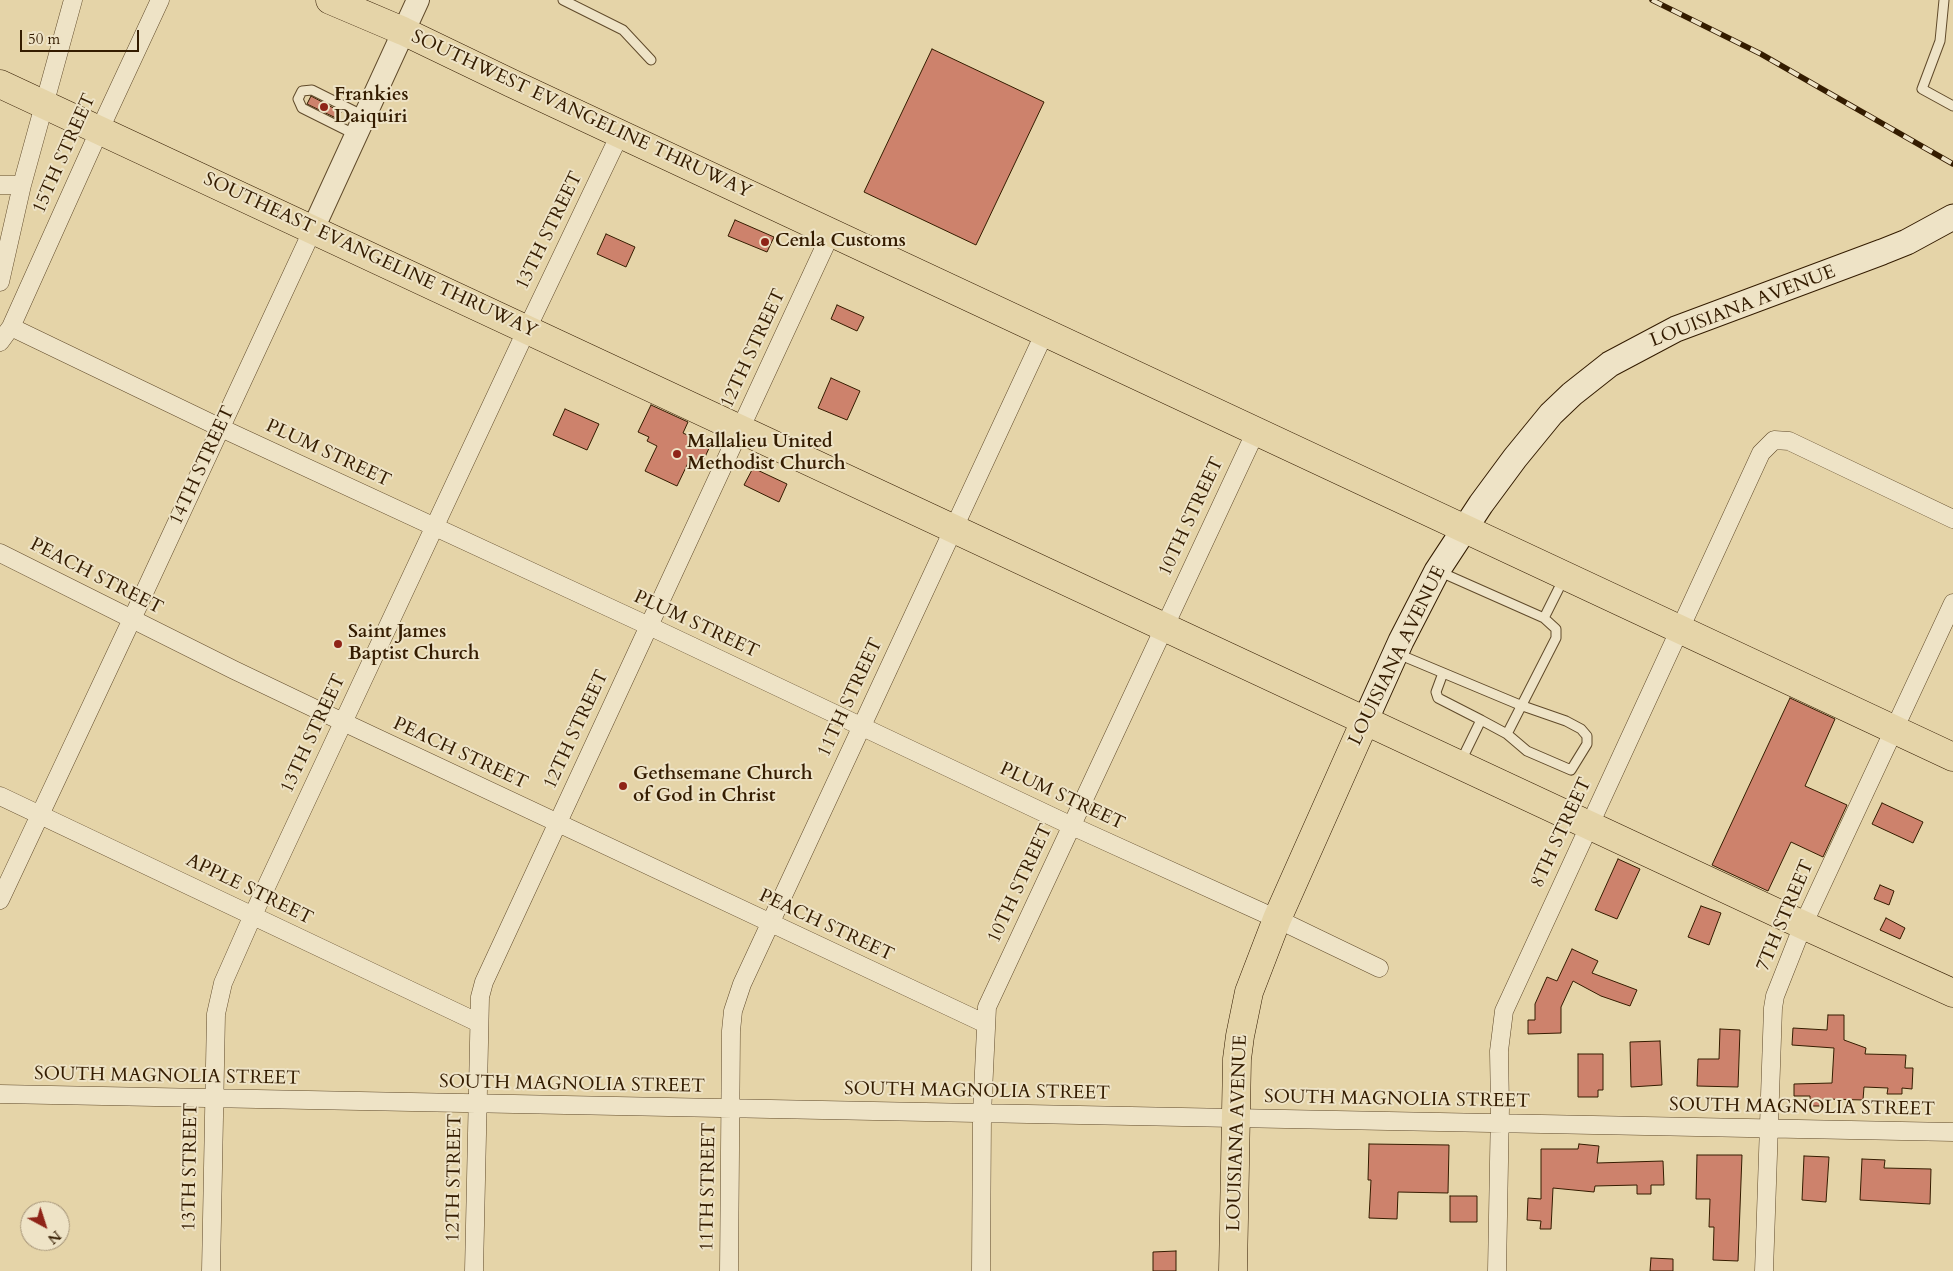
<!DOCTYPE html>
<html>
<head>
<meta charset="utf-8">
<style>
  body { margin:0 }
  #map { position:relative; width:1953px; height:1271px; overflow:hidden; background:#e5d4a8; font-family:Cardo,serif }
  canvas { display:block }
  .north { position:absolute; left:20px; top:1201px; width:50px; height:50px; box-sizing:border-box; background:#eee3c6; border:1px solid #a49377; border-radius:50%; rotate:140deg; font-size:14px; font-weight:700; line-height:20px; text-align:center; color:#341c00 }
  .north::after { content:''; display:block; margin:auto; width:18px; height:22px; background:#8f2418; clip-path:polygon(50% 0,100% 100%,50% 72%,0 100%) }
  .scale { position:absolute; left:20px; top:30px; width:119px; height:22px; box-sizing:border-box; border:2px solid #341c00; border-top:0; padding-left:6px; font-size:15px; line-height:18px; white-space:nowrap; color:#341c00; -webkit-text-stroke:4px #eee3c6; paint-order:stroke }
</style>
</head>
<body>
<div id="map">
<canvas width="1953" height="1271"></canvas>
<div class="north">N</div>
<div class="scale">50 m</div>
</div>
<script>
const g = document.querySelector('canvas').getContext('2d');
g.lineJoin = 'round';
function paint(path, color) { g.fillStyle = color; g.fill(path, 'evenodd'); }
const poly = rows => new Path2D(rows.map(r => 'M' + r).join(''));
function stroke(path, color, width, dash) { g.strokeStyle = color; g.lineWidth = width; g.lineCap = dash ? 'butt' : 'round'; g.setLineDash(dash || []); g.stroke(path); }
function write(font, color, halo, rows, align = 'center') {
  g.font = font + ' Cardo,serif'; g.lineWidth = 4; g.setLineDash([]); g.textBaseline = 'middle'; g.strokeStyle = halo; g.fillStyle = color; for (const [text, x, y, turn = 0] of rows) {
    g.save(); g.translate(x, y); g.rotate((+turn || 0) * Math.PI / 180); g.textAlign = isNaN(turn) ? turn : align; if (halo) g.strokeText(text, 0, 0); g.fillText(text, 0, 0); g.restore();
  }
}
const building = poly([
  [932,49,1044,102,976,245,864,192,932,49],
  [311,96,341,112,338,119,307,104,311,96],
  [735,220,774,237,767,252,728,236,735,220],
  [606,234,635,247,626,267,597,254,606,234],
  [837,305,864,317,857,331,831,319,837,305],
  [831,378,860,391,847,420,818,408,831,378],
  [651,405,688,422,683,433,710,446,701,466,689,461,677,486,645,471,657,446,647,441,649,437,638,432,651,405],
  [565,409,599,424,587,450,553,435,565,409],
  [753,468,787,484,779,502,744,485,753,468],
  [1790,698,1835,719,1805,786,1847,805,1823,857,1791,842,1768,891,1712,865,1790,698],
  [1882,803,1923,822,1913,843,1872,824,1882,803],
  [1618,859,1640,869,1617,919,1595,910,1618,859],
  [1880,885,1894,891,1889,905,1874,899,1880,885],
  [1701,906,1721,913,1709,945,1688,937,1701,906],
  [1886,918,1905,928,1900,939,1880,930,1886,918],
  [1572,949,1598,961,1592,973,1637,990,1630,1006,1601,996,1573,981,1561,1007,1561,1033,1528,1034,1528,1020,1535,1020,1535,1004,1547,977,1557,981,1572,949],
  [1828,1015,1844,1015,1844,1040,1866,1048,1865,1054,1906,1055,1905,1068,1913,1068,1912,1089,1902,1088,1902,1094,1887,1094,1888,1088,1864,1087,1863,1100,1823,1099,1823,1106,1810,1106,1810,1096,1794,1096,1794,1084,1832,1083,1834,1048,1792,1045,1793,1028,1827,1030,1828,1015],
  [1720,1029,1740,1030,1738,1087,1697,1086,1698,1059,1719,1059,1720,1029],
  [1660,1041,1662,1085,1631,1087,1630,1042,1660,1041],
  [1578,1054,1603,1054,1603,1090,1598,1090,1598,1097,1578,1097,1578,1054],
  [1369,1144,1449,1145,1448,1193,1398,1192,1397,1219,1369,1218,1371,1180,1368,1180,1369,1144],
  [1579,1144,1599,1146,1597,1163,1663,1161,1664,1185,1651,1185,1651,1194,1637,1194,1637,1185,1595,1186,1594,1192,1553,1188,1551,1229,1540,1229,1541,1221,1527,1220,1528,1198,1541,1199,1541,1149,1578,1149,1579,1144],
  [1697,1155,1742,1155,1738,1261,1713,1260,1714,1227,1709,1227,1710,1199,1696,1199,1697,1155],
  [1804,1156,1829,1157,1826,1202,1802,1200,1804,1156],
  [1862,1159,1885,1160,1884,1168,1931,1169,1930,1204,1860,1200,1862,1159],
  [1450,1196,1477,1196,1477,1222,1450,1222,1450,1196],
  [1176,1251,1176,1271,1153,1271,1153,1252,1176,1251],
  [1651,1258,1673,1259,1673,1271,1650,1271,1651,1258]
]);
const service = poly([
  [563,0,623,30,651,60],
  [1944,0,1940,41,1922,89,1953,106],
  [356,135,302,108,298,99,302,91,312,90,364,116],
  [1438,571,1544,618,1556,629,1556,638,1507,734,1481,720,1461,761],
  [1544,618,1564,578],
  [1398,654,1520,705,1566,721,1581,729,1587,736,1587,744,1571,770,1527,751,1507,734],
  [1443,673,1436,692,1438,698,1481,720]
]);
const minor = poly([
  [0,185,22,185],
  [0,282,22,185,73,0],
  [11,327,221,428,649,626,1072,826,1277,919,1379,968],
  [0,342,11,327,100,129,160,0],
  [0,553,234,670,343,722,986,1024],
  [0,796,479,1023],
  [0,900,132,619,313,229],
  [0,1094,1953,1132],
  [211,1271,216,1014,223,983,253,915,527,329,620,134],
  [474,1271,480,997,484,982,831,233],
  [729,1271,731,1031,733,1011,742,984,1045,332],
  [981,1271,982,1114,987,1007,1256,431],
  [1497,1271,1500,1107,1499,1051,1504,1011,1761,453,1774,440,1789,441,1953,519],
  [1764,1271,1773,1008,1775,996,1803,925,1953,603]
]);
const tertiary = poly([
  [313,229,418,0]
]);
const secondary = poly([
  [1365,721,1401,641,1437,571,1481,504,1515,458,1551,414,1572,394,1610,364,1676,329,1882,252,1907,242,1953,217]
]);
const primary = poly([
  [1233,1271,1237,1059,1240,1036,1249,992,1277,919,1365,721]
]);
const trunk = poly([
  [330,0,403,31,511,83,1953,757],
  [0,84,1803,925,1953,993]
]);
const rail = poly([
  [1652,0,1761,54,1953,164]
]);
const markers = [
  [324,107,5,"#8f2418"],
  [765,242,5,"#8f2418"],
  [677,454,5,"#8f2418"],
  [338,644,5,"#8f2418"],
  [623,786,5,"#8f2418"]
];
const poiNames = [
  ["Frankies",334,96],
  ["Daiquiri",334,118],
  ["Cenla Customs",775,242],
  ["Mallalieu United",687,443],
  ["Methodist Church",687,465],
  ["Saint James",348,633],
  ["Baptist Church",348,655],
  ["Gethsemane Church",633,775],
  ["of God in Christ",633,797]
];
const streetNames = [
  ["SOUTHWEST EVANGELINE THRUWAY",581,115,25],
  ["15TH STREET",65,154,-66],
  ["13TH STREET",550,231,-64],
  ["SOUTHEAST EVANGELINE THRUWAY",370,256,25],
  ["LOUISIANA AVENUE",1743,307,-21],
  ["12TH STREET",754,349,-65],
  ["PLUM STREET",328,454,25],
  ["14TH STREET",203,466,-65],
  ["10TH STREET",1192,517,-65],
  ["PEACH STREET",96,577,27],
  ["PLUM STREET",696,625,25],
  ["LOUISIANA AVENUE",1398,656,-64],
  ["11TH STREET",851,698,-65],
  ["12TH STREET",577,730,-65],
  ["13TH STREET",314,734,-65],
  ["PEACH STREET",460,754,25],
  ["PLUM STREET",1062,797,25],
  ["8TH STREET",1562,833,-65],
  ["10TH STREET",1021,884,-65],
  ["APPLE STREET",249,890,26],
  ["7TH STREET",1786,916,-67],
  ["PEACH STREET",826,926,25],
  ["SOUTH MAGNOLIA STREET",167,1077,1],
  ["SOUTH MAGNOLIA STREET",572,1085,1],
  ["SOUTH MAGNOLIA STREET",977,1092,1],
  ["SOUTH MAGNOLIA STREET",1397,1100,1],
  ["SOUTH MAGNOLIA STREET",1802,1108,1],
  ["LOUISIANA AVENUE",1238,1133,-88],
  ["13TH STREET",191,1167,-89],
  ["12TH STREET",455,1178,-89],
  ["11TH STREET",709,1187,-89]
];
paint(building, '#cd826c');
stroke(building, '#341c00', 1);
stroke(service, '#604a2a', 11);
stroke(minor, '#604a2a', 19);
stroke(tertiary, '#604a2a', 24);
stroke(secondary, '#341c00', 27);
stroke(primary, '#341c00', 29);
stroke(trunk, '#341c00', 29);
stroke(service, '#eee3c6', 9);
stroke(minor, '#eee3c6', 18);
stroke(tertiary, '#eee3c6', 22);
stroke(secondary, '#eee3c6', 25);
stroke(primary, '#e5d4a8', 28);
stroke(trunk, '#e5d4a8', 28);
stroke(rail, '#341c00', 5.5);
stroke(rail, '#eee3c6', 4, [11]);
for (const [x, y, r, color] of markers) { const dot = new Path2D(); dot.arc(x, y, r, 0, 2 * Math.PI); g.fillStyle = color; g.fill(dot); stroke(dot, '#eee3c6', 2); }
write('bold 19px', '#341c00', '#eee3c6', poiNames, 'left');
write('19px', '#341c00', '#eee3c6', streetNames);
</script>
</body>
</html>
